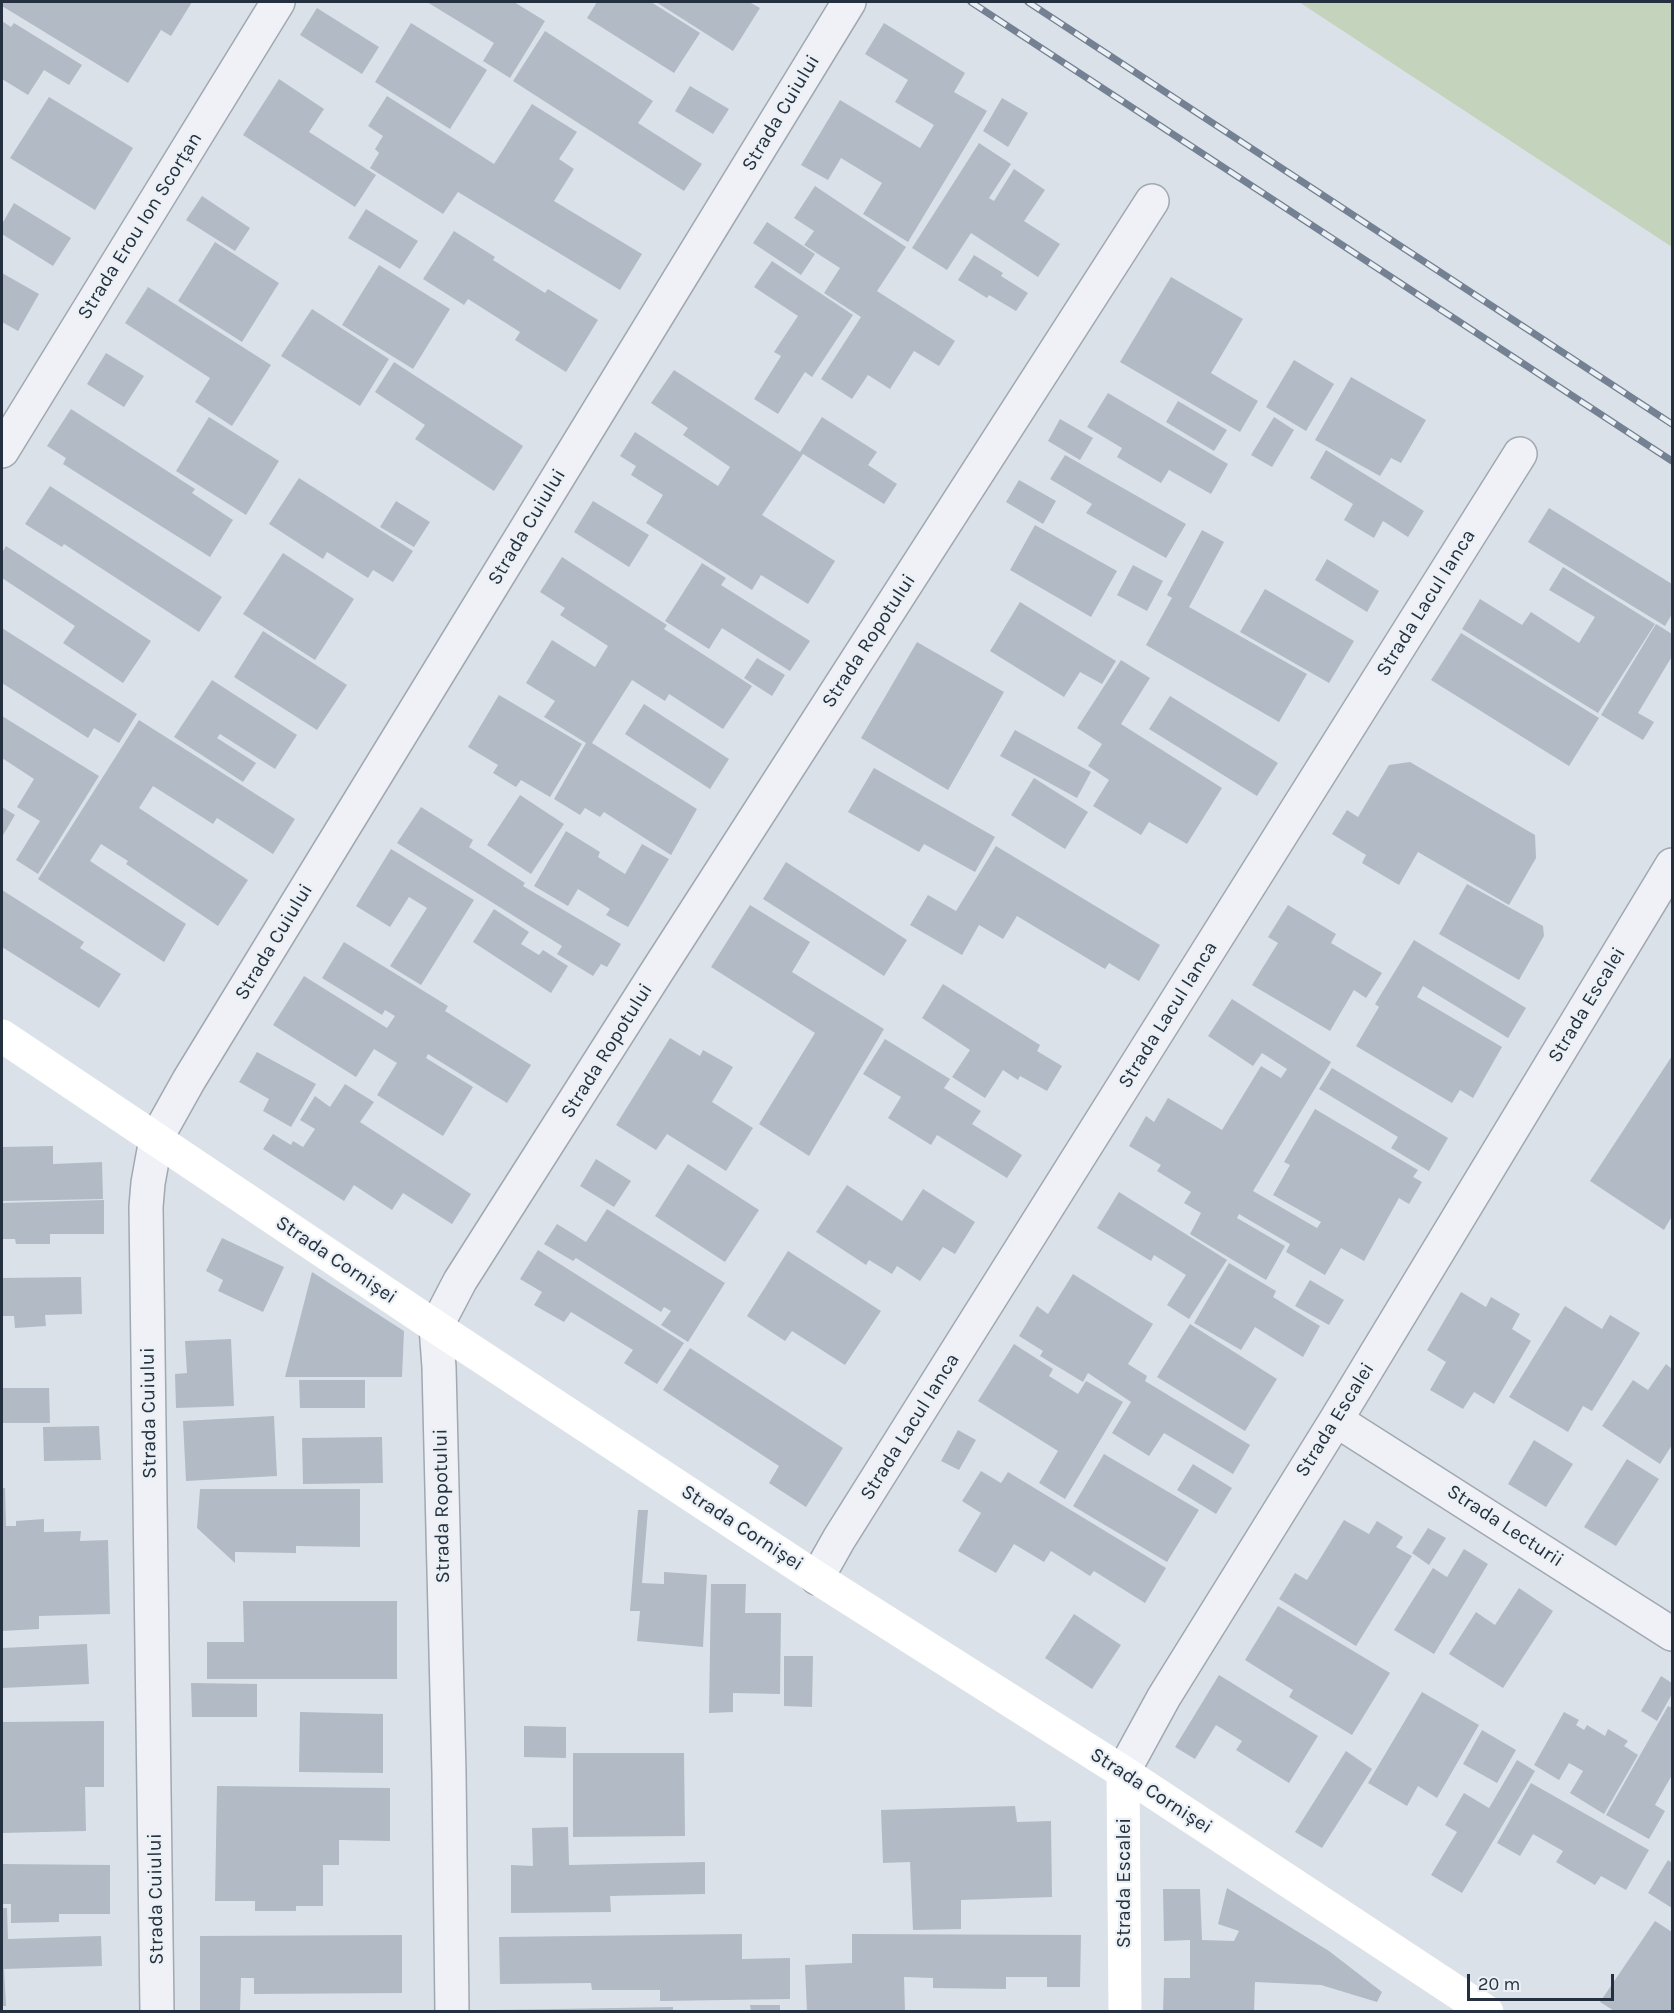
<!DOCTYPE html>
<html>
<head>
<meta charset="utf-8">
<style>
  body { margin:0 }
  #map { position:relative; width:1674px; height:2013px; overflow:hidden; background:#dbe1e8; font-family:Karla,sans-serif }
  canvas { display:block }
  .frame { position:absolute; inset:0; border:3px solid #24303f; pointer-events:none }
  .scale { position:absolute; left:1467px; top:1974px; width:147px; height:27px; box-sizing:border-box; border:3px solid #24303f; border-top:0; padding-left:8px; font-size:18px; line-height:21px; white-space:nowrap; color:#24303f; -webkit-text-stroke:4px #ebf0f5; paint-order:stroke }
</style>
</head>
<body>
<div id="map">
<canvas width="1674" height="2013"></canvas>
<div class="frame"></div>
<div class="scale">20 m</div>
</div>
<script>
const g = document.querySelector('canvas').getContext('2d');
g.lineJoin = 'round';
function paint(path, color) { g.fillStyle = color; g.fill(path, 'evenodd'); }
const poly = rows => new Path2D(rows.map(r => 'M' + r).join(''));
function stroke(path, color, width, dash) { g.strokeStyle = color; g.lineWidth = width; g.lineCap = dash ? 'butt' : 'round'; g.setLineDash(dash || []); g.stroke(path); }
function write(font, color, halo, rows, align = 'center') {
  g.font = font + ' Karla,sans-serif'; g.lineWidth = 4.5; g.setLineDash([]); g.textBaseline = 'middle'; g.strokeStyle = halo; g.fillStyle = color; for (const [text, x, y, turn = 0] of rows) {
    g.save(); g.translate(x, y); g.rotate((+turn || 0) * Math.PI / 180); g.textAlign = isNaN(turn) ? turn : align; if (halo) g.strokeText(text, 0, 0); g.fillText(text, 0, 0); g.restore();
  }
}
const green = poly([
  [1299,2,1672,2,1672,247]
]);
const building = poly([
  [2,2,192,2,171,36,161,30,128,83,2,6],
  [427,2,514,2,545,21,510,78,483,61,494,43],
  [597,2,651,2,700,33,674,73,587,18],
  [656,2,749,2,760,8,733,51],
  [317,8,379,47,362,74,300,35],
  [2,21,11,27,14,23,82,65,69,85,44,70,28,95,2,79],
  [411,23,487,70,450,129,375,82],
  [884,23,965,73,954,92,987,111,908,242,863,214,882,183,841,158,828,180,801,165,840,100,920,148,934,125,895,102,908,80,865,54],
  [545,31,653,101,638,123,702,164,684,191,513,81],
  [279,79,324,109,309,132,376,175,355,207,243,135],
  [690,86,729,109,713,134,675,111],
  [387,96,494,164,532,104,577,132,559,159,574,169,554,201,642,254,620,290,458,192,443,214,370,168,379,153,375,149,383,136,368,126],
  [49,97,133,148,95,210,10,158],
  [1002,98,1028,113,1008,147,983,131],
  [979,143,1011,164,989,198,994,201,1014,169,1045,190,1024,221,1060,244,1038,277,971,233,947,270,912,248],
  [815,186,906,247,877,291,955,341,939,366,914,351,890,389,868,375,852,399,821,379,861,317,824,293,840,268,804,245,814,231,794,218],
  [202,196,250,228,235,251,186,220],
  [14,203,71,238,53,266,2,234,2,224],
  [366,209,418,241,400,269,348,238],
  [767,222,815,254,801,275,753,243],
  [454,231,495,257,493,260,545,293,548,289,598,320,566,372,515,340,520,332,468,299,464,305,423,279],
  [215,242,279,283,242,342,178,301],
  [974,255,1003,273,1001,276,1028,293,1016,311,989,295,987,298,958,280],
  [772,261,853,315,812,377,805,372,778,414,754,399,781,356,774,352,798,316,754,287],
  [379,265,450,309,413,369,342,325],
  [2,273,39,294,18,331,2,322],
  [1171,277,1243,319,1211,373,1258,401,1240,432,1120,362],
  [148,287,271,365,232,426,195,402,210,378,125,323],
  [312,309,389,359,360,406,281,356],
  [106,353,144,376,124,407,87,384],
  [1294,360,1334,384,1306,431,1266,407],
  [394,362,523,446,494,491,415,439,425,425,375,392],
  [674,370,800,452,822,417,877,452,868,465,897,484,884,504,803,454,762,515,835,561,808,604,761,575,752,590,646,523,663,495,631,475,636,466,620,456,635,432,718,486,730,467,683,435,688,428,651,403],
  [1351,377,1426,420,1401,463,1391,458,1380,476,1315,440],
  [1108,393,1228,464,1211,494,1169,470,1161,483,1117,457,1122,448,1087,427],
  [1178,401,1227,430,1214,451,1166,422],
  [71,409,195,489,192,493,233,520,210,557,63,464,66,458,47,446],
  [209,417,279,461,246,515,176,471],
  [1274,417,1294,430,1272,467,1251,455],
  [1060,419,1093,438,1080,460,1048,441],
  [1326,450,1424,511,1408,537,1383,521,1374,538,1344,520,1353,504,1310,478],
  [1065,455,1186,524,1166,558,1086,513,1092,504,1050,479],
  [299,478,413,551,393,582,373,570,368,578,327,552,323,559,269,524],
  [1019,480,1056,501,1043,524,1006,502],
  [50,486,222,597,199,632,64,544,62,547,25,524],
  [396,501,430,522,414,547,380,527],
  [593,501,649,535,629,567,574,532],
  [1549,508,1672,584,1672,614,1665,626,1528,542],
  [1035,525,1117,571,1091,617,1010,570],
  [1202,530,1224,542,1189,607,1307,674,1279,722,1146,645,1172,598,1167,595],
  [6,546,151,641,123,683,63,643,75,626,2,578,2,553],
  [283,553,354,599,315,660,243,614],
  [562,557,667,625,664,629,752,686,723,729,669,694,665,701,632,680,592,743,697,809,671,855,604,812,600,817,585,808,580,815,554,799,586,743,544,717,555,701,526,683,552,640,595,667,608,646,560,615,565,608,540,592],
  [1327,559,1379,591,1367,612,1315,580],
  [702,563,726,578,721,585,810,641,790,671,722,628,709,649,665,621],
  [1133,565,1163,581,1147,611,1117,595],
  [1563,567,1655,624,1598,713,1462,629,1480,599,1522,625,1531,612,1579,643,1595,617,1549,590],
  [1265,589,1354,641,1329,683,1240,632],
  [1020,602,1116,661,1102,684,1080,672,1064,697,990,651],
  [1656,624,1672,634,1672,659,1671,658,1638,713,1654,722,1643,740,1601,715],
  [2,628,137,714,119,743,94,728,88,738,2,683],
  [263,631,347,685,317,730,234,677],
  [1461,633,1599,718,1569,766,1431,680],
  [917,642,1004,692,948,790,861,738],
  [757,658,785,675,772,696,744,678],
  [1121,660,1150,678,1121,724,1222,788,1187,844,1149,822,1141,835,1093,806,1109,780,1088,766,1102,744,1077,728],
  [212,680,297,735,275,769,220,734,217,738,256,763,243,782,174,737],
  [499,695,582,744,550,797,521,780,516,787,493,773,498,765,468,747],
  [1170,696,1278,763,1257,796,1149,729],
  [644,704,729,759,710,789,625,734],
  [2,716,99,776,38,874,16,860,40,821,17,807,34,779,2,758],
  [139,720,295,819,273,854,217,818,213,824,153,786,139,808,248,880,218,926,126,864,128,861,101,844,90,861,186,924,164,962,38,879],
  [1015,730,1091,772,1077,798,1000,756],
  [1410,762,1535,835,1536,858,1509,905,1418,852,1399,885,1362,863,1366,855,1332,834,1347,810,1358,817,1389,765],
  [874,768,995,837,975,872,924,844,919,852,848,812],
  [1034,778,1088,812,1065,849,1011,815],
  [520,795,564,824,531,874,487,845],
  [2,807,15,815,2,837],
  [421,807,473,840,469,847,525,883,523,886,621,944,607,967,601,964,593,976,557,954,562,946,397,843],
  [566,831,600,852,598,857,625,874,642,844,669,859,628,927,606,915,610,909,578,889,568,906,534,886],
  [996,846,1160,945,1139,981,1109,963,1105,969,1017,916,1003,939,979,925,962,955,910,925,928,895,956,911],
  [391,849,474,900,421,985,390,966,427,908,409,897,390,927,356,906],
  [786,862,907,940,884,976,763,899],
  [1467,884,1543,926,1544,936,1519,980,1439,934],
  [2,890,84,942,80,948,121,974,99,1008,2,947],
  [750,905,810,942,792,972,884,1029,809,1156,759,1124,815,1033,711,967],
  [1288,905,1336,934,1331,943,1382,973,1366,998,1354,990,1330,1031,1252,985,1278,943,1268,937],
  [494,909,529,932,521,944,539,955,543,950,568,966,551,993,473,942],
  [1414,940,1526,1008,1508,1038,1423,986,1417,997,1502,1047,1473,1098,1460,1090,1452,1103,1356,1046,1379,1007,1375,1004],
  [344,942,448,1006,445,1011,531,1065,507,1103,428,1054,426,1058,473,1087,443,1136,377,1095,397,1063,374,1049,356,1077,273,1025,304,976,387,1028,395,1016,385,1010,382,1015,322,978],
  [943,984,1040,1045,1037,1051,1062,1066,1047,1091,1020,1076,1018,1080,1003,1070,985,1098,952,1077,970,1050,922,1018],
  [1232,999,1331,1062,1253,1191,1317,1228,1321,1222,1273,1195,1290,1165,1284,1162,1315,1109,1418,1170,1413,1177,1422,1182,1409,1204,1399,1198,1364,1261,1341,1248,1325,1275,1286,1252,1290,1244,1239,1214,1237,1218,1285,1246,1266,1280,1190,1234,1201,1213,1184,1203,1191,1192,1157,1171,1161,1165,1129,1146,1146,1116,1154,1122,1168,1098,1222,1130,1261,1066,1281,1078,1287,1069,1262,1053,1253,1066,1208,1036],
  [670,1038,700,1056,703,1050,733,1067,712,1102,753,1128,726,1171,667,1134,656,1150,616,1125],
  [885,1039,950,1079,944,1088,981,1111,972,1124,1022,1155,1007,1178,937,1135,931,1145,888,1118,901,1097,863,1074],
  [257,1052,316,1084,291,1127,263,1111,269,1099,239,1082],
  [1672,1056,1672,1216,1664,1230,1590,1181],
  [1332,1068,1448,1138,1429,1171,1391,1148,1398,1137,1319,1089],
  [345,1084,374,1102,360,1122,471,1194,452,1224,403,1193,392,1210,354,1185,344,1201,263,1149,273,1134,291,1145,293,1141,303,1147,315,1129,300,1120,315,1096,330,1107],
  [53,1146,53,1164,102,1162,103,1199,2,1201,2,1147],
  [596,1159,631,1181,614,1207,580,1186],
  [688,1164,759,1210,725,1262,655,1216],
  [847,1185,902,1221,923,1189,975,1222,955,1254,943,1247,920,1281,897,1266,892,1274,869,1260,866,1265,816,1232],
  [1119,1192,1227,1260,1189,1319,1167,1305,1186,1275,1154,1255,1151,1261,1097,1228],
  [104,1200,104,1234,50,1234,50,1244,16,1244,15,1239,2,1239,2,1203],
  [607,1209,725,1283,688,1342,661,1325,671,1311,664,1307,661,1312,576,1258,573,1261,544,1244,557,1224,586,1242],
  [222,1238,284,1267,263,1312,218,1291,223,1280,206,1271],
  [538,1250,684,1343,657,1384,624,1363,633,1350,571,1312,564,1322,534,1305,542,1292,520,1279],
  [788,1251,881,1311,845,1365,792,1331,785,1341,747,1316],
  [1229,1263,1276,1291,1273,1297,1320,1326,1303,1357,1255,1327,1241,1350,1194,1323],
  [312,1272,404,1331,402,1377,285,1377],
  [1073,1274,1153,1324,1128,1364,1147,1376,1145,1381,1250,1445,1233,1474,1164,1433,1149,1456,1112,1433,1131,1402,1088,1373,1083,1382,1040,1356,1043,1351,1019,1336,1037,1306,1048,1314],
  [81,1277,82,1314,45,1315,46,1326,15,1328,14,1316,2,1316,2,1278],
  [1310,1280,1344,1300,1329,1325,1295,1306],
  [1461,1292,1486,1307,1491,1297,1520,1314,1512,1329,1531,1341,1494,1404,1474,1392,1463,1409,1430,1390,1446,1362,1427,1350],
  [1565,1306,1602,1329,1610,1315,1640,1333,1592,1411,1583,1406,1568,1432,1509,1397],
  [1190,1324,1277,1379,1245,1431,1157,1377],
  [231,1339,234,1406,176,1408,175,1374,187,1373,185,1341],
  [1014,1344,1053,1369,1049,1376,1078,1394,1086,1381,1123,1402,1065,1499,1039,1483,1058,1451,978,1401],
  [690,1348,843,1448,806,1507,769,1483,779,1466,663,1390],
  [1666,1364,1672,1369,1672,1445,1660,1464,1602,1426,1633,1380,1648,1390],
  [299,1380,365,1380,365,1408,300,1408],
  [2,1388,49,1388,50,1423,2,1423],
  [274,1416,277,1476,186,1481,183,1421],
  [99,1426,101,1460,44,1461,43,1427],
  [958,1430,976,1440,959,1470,941,1461],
  [382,1437,383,1483,303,1484,302,1438],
  [1534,1440,1573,1464,1546,1507,1508,1484],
  [1104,1454,1199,1510,1167,1562,1073,1506],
  [1627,1459,1659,1479,1616,1546,1584,1527],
  [1193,1464,1232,1488,1216,1514,1177,1490],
  [981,1471,1001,1483,1008,1472,1166,1568,1145,1603,1094,1571,1090,1576,1051,1551,1044,1562,1014,1544,996,1573,958,1551,981,1513,962,1501],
  [2,1488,5,1488,6,1526,16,1526,16,1521,44,1519,44,1532,81,1531,80,1541,108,1540,110,1614,39,1616,39,1629,2,1631],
  [200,1489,360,1489,360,1547,296,1546,296,1553,235,1552,235,1563,197,1528],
  [638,1510,648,1510,642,1583,664,1584,664,1572,707,1575,703,1647,637,1641,640,1611,630,1611],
  [1344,1520,1369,1534,1377,1521,1403,1537,1396,1547,1412,1556,1356,1646,1279,1599,1295,1573,1307,1580],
  [1428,1528,1446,1538,1429,1565,1412,1553],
  [1464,1549,1488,1564,1434,1654,1394,1630,1433,1568,1447,1577],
  [711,1584,746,1584,745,1613,781,1613,780,1694,733,1693,733,1712,709,1713],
  [1519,1588,1553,1611,1503,1688,1449,1654,1476,1612,1495,1625],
  [243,1601,397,1601,397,1679,207,1679,207,1642,244,1642],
  [1278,1606,1390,1673,1352,1735,1289,1697,1293,1690,1245,1660],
  [1074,1614,1121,1645,1092,1689,1045,1658],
  [87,1644,89,1684,2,1688,2,1648],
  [784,1656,813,1656,812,1707,784,1706],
  [1219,1675,1318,1736,1289,1783,1236,1750,1242,1741,1216,1725,1195,1759,1175,1747],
  [1661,1676,1672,1683,1672,1694,1657,1721,1641,1711],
  [191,1683,257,1684,257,1717,192,1717],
  [1422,1692,1479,1725,1437,1798,1418,1786,1407,1806,1368,1783],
  [1668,1706,1672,1708,1672,1775,1655,1805,1665,1811,1649,1839,1606,1815],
  [300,1712,383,1714,383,1773,299,1772],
  [1564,1712,1579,1720,1576,1725,1584,1730,1587,1725,1605,1736,1608,1729,1628,1741,1624,1746,1638,1755,1604,1814,1570,1793,1583,1771,1569,1763,1559,1780,1534,1765],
  [104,1721,104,1787,85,1787,86,1831,2,1833,2,1722],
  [524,1726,566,1727,566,1758,524,1757],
  [1482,1730,1516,1750,1497,1783,1463,1764],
  [1346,1751,1372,1769,1322,1848,1295,1832],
  [573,1753,684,1753,685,1836,573,1837],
  [1517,1760,1535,1771,1462,1893,1431,1875,1457,1832,1445,1825,1464,1793,1489,1808],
  [1531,1783,1649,1850,1626,1890,1601,1876,1595,1885,1556,1862,1563,1851,1533,1834,1520,1856,1497,1843],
  [217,1786,390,1788,390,1841,339,1840,339,1865,323,1865,323,1906,296,1906,296,1911,255,1911,255,1901,215,1901],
  [1015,1806,1017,1822,1051,1821,1052,1897,961,1900,961,1929,913,1930,910,1862,883,1863,881,1810],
  [568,1827,569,1865,705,1862,705,1894,610,1896,611,1912,511,1913,511,1865,533,1866,532,1828],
  [1668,1860,1672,1863,1672,1908,1648,1893],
  [2,1864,110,1865,110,1914,59,1914,59,1922,11,1923,11,1904,2,1904],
  [1227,1888,1329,1951,1382,1992,1377,2002,1321,1985,1255,1982,1254,2012,1163,2012,1164,1978,1190,1978,1190,1940,1164,1941,1163,1889,1200,1889,1202,1940,1234,1941,1239,1931,1218,1924],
  [2,1908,7,1908,8,1939,101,1936,102,1966,4,1969,6,2006,2,2006],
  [1655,1921,1672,1932,1672,2012,1616,2012,1600,2002],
  [742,1934,742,1959,790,1958,790,1999,660,2001,660,1990,592,1990,591,1983,500,1984,499,1937],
  [852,1934,1081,1935,1080,1987,1047,1987,1047,1977,1006,1977,1006,1989,933,1988,933,1978,904,1977,905,2011,807,2012,805,1965,852,1963],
  [402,1935,402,1993,254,1994,254,1978,241,1978,240,2012,200,2012,200,1936],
  [750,2005,780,2005,780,2012,751,2012],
  [673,2007,673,2012,497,2012,497,2010]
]);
const street = poly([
  [2,451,278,2],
  [1336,1420,1672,1634],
  [817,1578,839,1539,1520,454],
  [1123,1772,1164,1697,1336,1420,1672,865],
  [157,2012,146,1207,148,1183,156,1139,189,1080,849,2],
  [452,2012,449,1773,439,1367,436,1327,460,1281,654,976,1152,201]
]);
const secondary = poly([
  [2,1036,436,1327,817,1578,1123,1772,1487,2012],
  [1123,1772,1125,2012]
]);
const rail = poly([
  [971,2,1672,461],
  [1028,2,1672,424]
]);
const streetNames = [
  ["Strada Cuiului",781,113,-59],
  ["Strada Erou Ion Scorțan",140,226,-58],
  ["Strada Cuiului",527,527,-59],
  ["Strada Lacul Ianca",1426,603,-58],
  ["Strada Ropotului",869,641,-57],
  ["Strada Cuiului",274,942,-59],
  ["Strada Escalei",1587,1005,-59],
  ["Strada Lacul Ianca",1168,1015,-58],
  ["Strada Ropotului",607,1051,-58],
  ["Strada Cornișei",336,1260,34],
  ["Strada Cuiului",149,1413,-91],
  ["Strada Escalei",1335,1420,-58],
  ["Strada Lacul Ianca",910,1427,-58],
  ["Strada Ropotului",442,1506,-91],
  ["Strada Lecturii",1505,1526,33],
  ["Strada Cornișei",742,1528,33],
  ["Strada Cornișei",1151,1791,33],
  ["Strada Escalei",1124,1883,-90],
  ["Strada Cuiului",156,1899,-91]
];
paint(green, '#c3d3bc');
paint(building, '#b2bac5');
stroke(street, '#a0a8b2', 36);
stroke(street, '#eff1f6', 33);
stroke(secondary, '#fff', 33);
stroke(rail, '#738193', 7);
stroke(rail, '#ebf0f5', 4.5, [14]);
write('20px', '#24303f', '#ebf0f5', streetNames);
</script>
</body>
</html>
